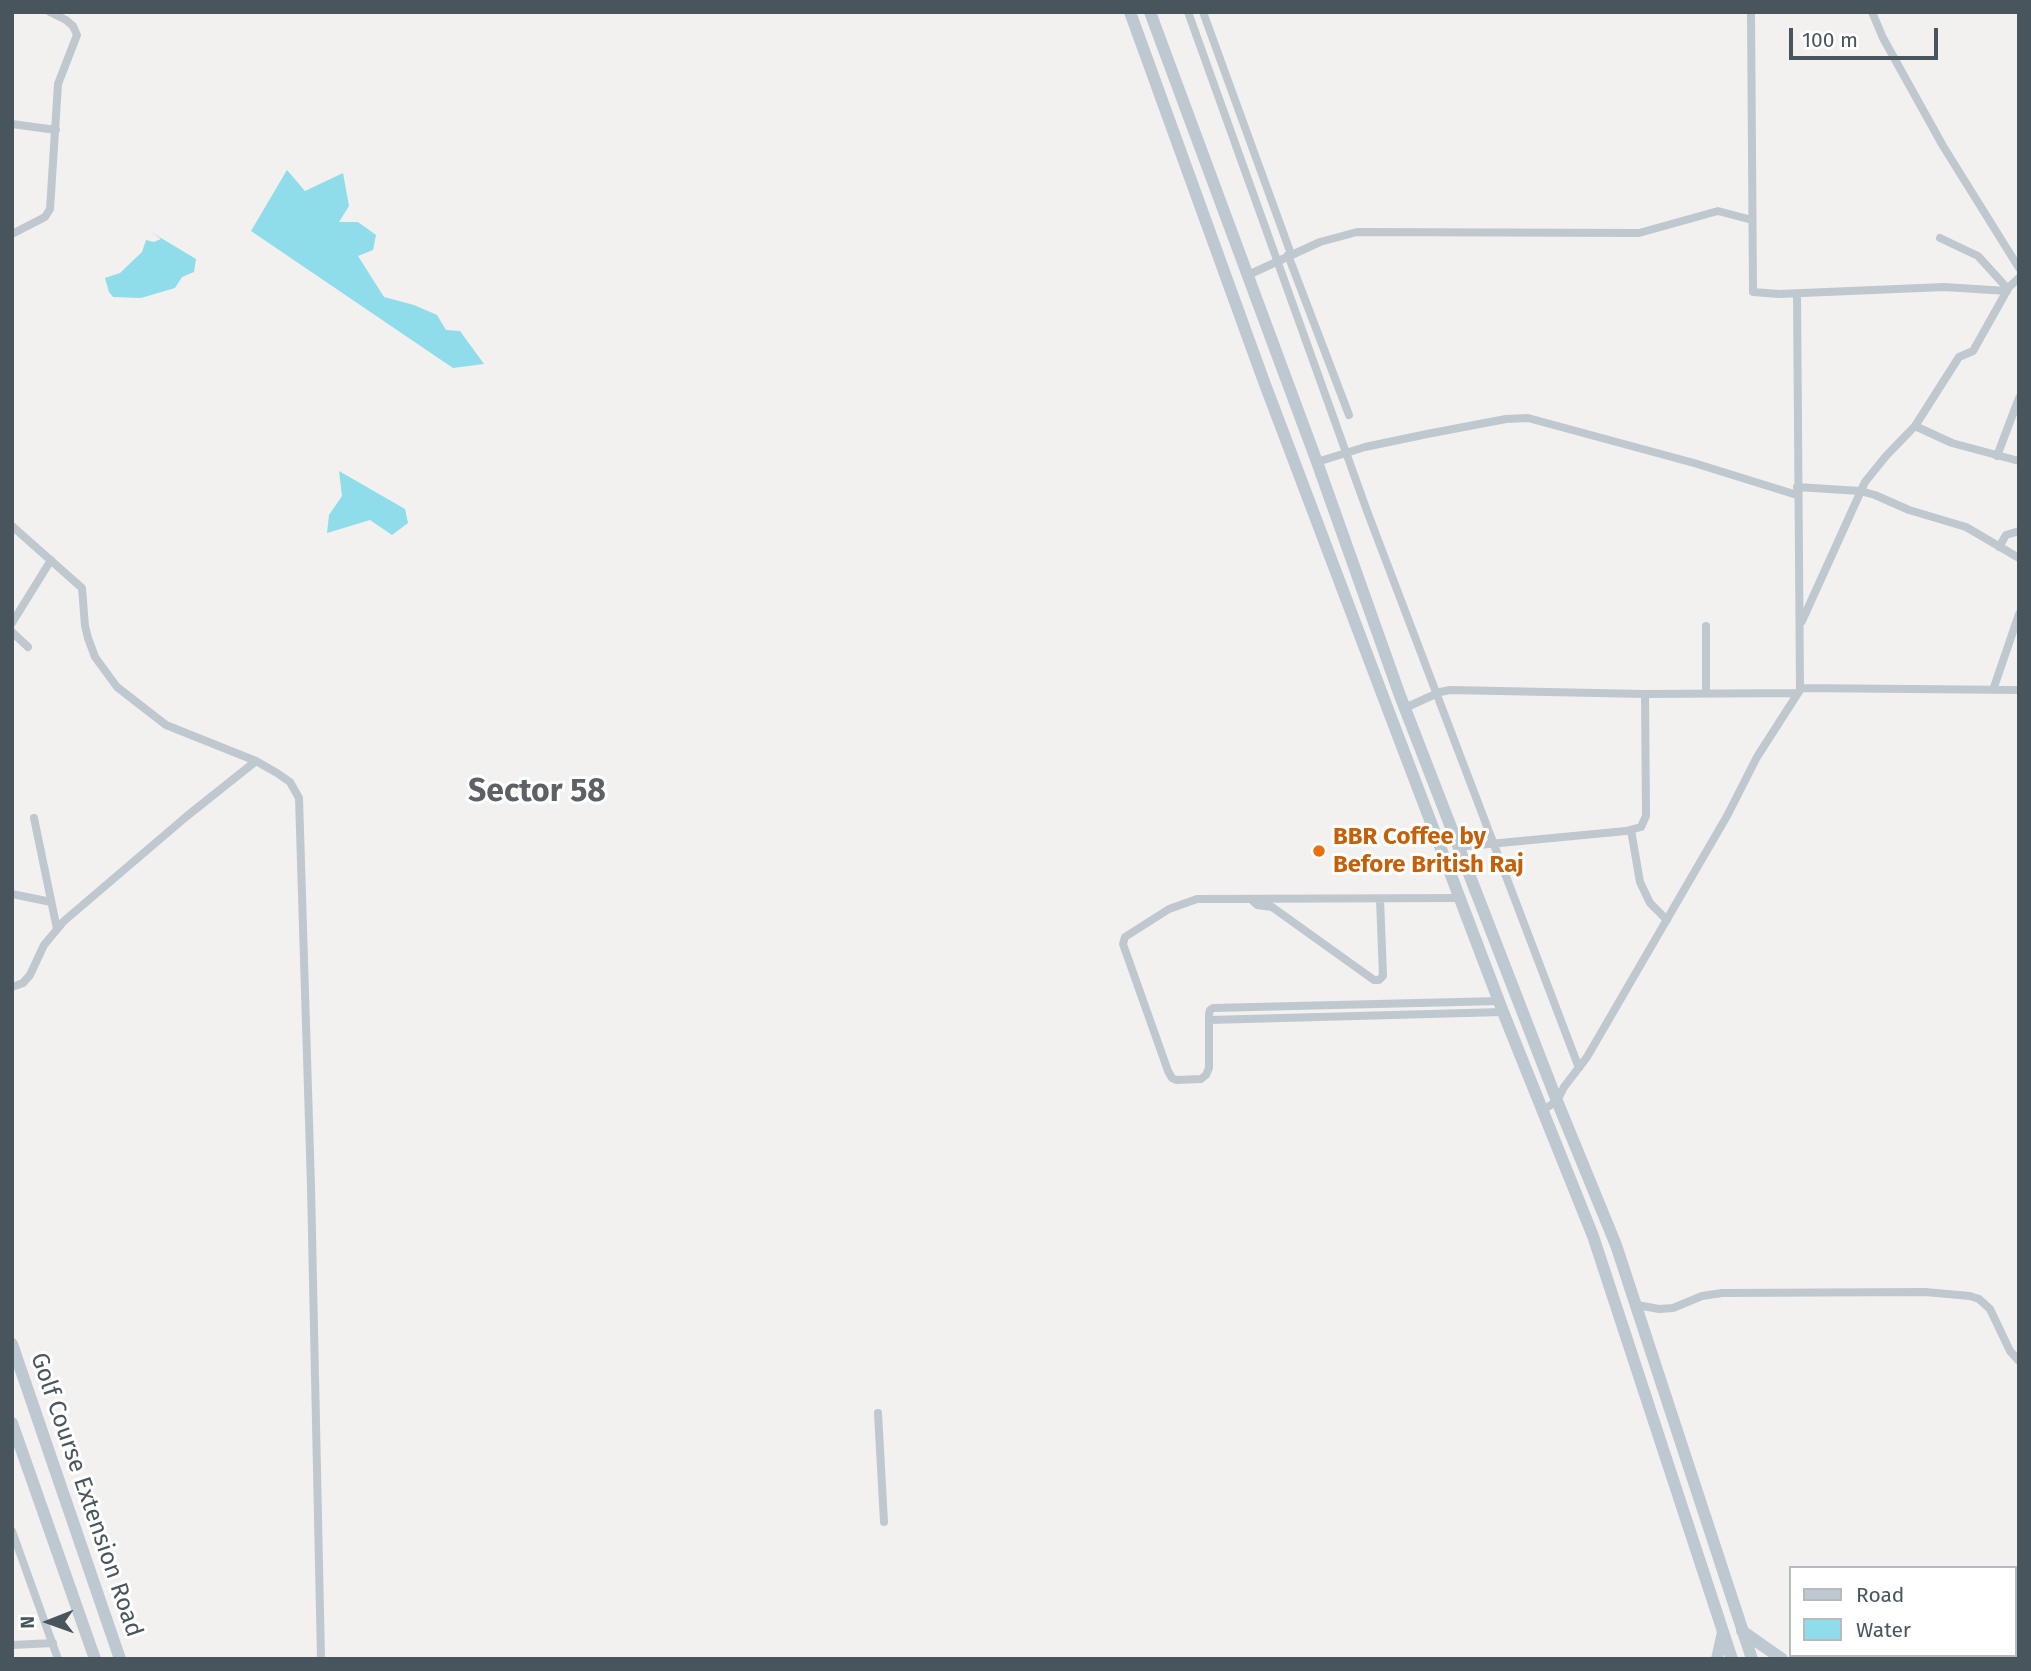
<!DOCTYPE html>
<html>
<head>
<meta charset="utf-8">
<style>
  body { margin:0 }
  #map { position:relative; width:2031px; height:1671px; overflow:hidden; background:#f3f0f0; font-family:"Fira Sans",sans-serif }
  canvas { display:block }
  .frame { position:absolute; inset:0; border:14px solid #48555d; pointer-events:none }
  .legend { position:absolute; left:1789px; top:1566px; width:228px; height:91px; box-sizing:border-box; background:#fff; border:2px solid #b6bbbe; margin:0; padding:9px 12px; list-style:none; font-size:21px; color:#48555d }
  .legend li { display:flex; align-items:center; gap:14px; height:35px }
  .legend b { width:35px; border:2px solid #b6bbbe }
  .north { position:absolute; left:14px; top:1587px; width:70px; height:70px; -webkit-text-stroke:5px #fff; paint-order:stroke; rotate:269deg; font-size:19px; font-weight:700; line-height:28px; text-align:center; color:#48555d }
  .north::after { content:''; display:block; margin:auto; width:24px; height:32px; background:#48555d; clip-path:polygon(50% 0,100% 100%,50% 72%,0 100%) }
  .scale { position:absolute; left:1789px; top:28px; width:149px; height:32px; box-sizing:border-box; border:4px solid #48555d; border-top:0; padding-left:9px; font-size:21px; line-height:24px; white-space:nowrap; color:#48555d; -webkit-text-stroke:5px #fff; paint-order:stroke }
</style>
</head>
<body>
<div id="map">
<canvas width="2031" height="1671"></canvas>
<div class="frame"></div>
<ul class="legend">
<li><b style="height:9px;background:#bdc8d1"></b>Road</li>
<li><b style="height:19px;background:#8fdcea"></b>Water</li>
</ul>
<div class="north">N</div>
<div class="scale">100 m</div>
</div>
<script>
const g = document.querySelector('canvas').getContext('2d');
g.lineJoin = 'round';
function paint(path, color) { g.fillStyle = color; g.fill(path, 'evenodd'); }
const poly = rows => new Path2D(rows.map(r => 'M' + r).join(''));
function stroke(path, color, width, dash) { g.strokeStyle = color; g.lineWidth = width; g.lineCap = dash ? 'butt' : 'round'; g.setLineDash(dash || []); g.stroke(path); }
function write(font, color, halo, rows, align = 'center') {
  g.font = font + ' "Fira Sans",sans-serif'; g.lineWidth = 6; g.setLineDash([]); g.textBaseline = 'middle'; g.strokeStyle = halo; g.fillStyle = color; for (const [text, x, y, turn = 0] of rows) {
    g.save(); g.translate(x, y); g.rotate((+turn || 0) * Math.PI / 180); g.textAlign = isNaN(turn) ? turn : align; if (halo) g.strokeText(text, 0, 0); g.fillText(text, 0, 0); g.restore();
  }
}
const water = poly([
  [287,170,305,191,343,173,349,206,339,222,358,222,376,235,373,250,358,256,384,297,414,305,437,315,446,330,460,331,484,364,453,368,251,231],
  [151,232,196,259,194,272,182,277,175,288,141,298,113,297,109,292,105,278,120,273,142,252,146,240,154,242,161,239],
  [339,471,405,509,408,523,392,535,370,520,327,533,329,515,342,496]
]);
const street = poly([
  [1188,12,1367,511,1579,1068],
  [1203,12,1291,254],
  [1751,12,1753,292,1779,294,1944,287,2007,291],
  [1872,12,1883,38,1943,146,2019,268],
  [12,124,56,130],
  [12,234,45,217,50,209,58,84,77,35,73,26,66,20,50,12],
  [1940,238,1978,256,2008,289],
  [1288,255,1349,415],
  [1248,275,1320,242,1357,232,1639,233,1718,211,1752,220],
  [1915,426,1952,443,2019,461],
  [1997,456,2019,398],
  [1317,462,1365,447,1427,434,1506,419,1528,418,1694,463,1797,495],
  [1797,487,1860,491,1875,495,1909,510,1966,527,2019,558],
  [12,526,82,588,85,626,88,638,95,657,117,687,166,725,256,761,277,773,290,782,299,798,311,1186,321,1659],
  [1999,547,2006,535,2019,531],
  [1802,621,1865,482,1886,456,1915,426,1959,357,1973,351,2009,287,2019,278],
  [12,623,51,560],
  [1706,626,1706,693],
  [12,632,28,647],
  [1800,688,2019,690],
  [1993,690,2019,614],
  [1405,708,1440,692,1450,690,1645,694,1798,693],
  [34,818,57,929],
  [1631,830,1640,882,1650,903,1667,920],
  [1458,847,1626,831,1641,827,1646,816,1645,694],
  [12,894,51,902],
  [1460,898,1197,899,1169,909,1125,937,1123,944,1168,1071,1172,1078,1176,1080,1201,1079,1206,1075,1209,1068,1209,1014,1210,1010,1213,1008,1499,1001],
  [1252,900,1257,905,1272,907,1374,980,1379,980,1383,976,1380,899],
  [12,987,23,983,30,975,44,945,64,921,187,816,256,761],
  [1209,1020,1503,1012],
  [1543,1110,1557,1101,1564,1087,1587,1057,1727,816,1757,757,1800,690,1797,294],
  [1637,1305,1659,1309,1673,1308,1702,1296,1722,1293,1925,1292,1970,1296,1979,1299,1990,1309,2010,1351,2019,1361],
  [878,1413,884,1522],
  [12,1531,58,1659],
  [12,1645,53,1643]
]);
const secondary = poly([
  [1130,12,1263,379,1384,699,1503,1012,1593,1236,1732,1659],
  [1150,12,1317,462,1399,693,1557,1101,1616,1245,1752,1659],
  [12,1344,120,1659],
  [12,1423,95,1659],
  [1742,1631,1782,1659],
  [1717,1659,1723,1632]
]);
const markers = [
  [1319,851,7,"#e8710a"]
];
const foodNames = [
  ["BBR Coffee by",1333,837],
  ["Before British Raj",1333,865]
];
const streetNames = [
  ["Golf Course Extension Road",86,1495,71]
];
const districtNames = [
  ["Sector 58",537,792]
];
paint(water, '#8fdcea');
stroke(street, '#bec8ce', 8);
stroke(secondary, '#bdc8d1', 12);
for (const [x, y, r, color] of markers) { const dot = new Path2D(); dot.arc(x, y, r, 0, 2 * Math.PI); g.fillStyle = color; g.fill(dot); stroke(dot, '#fff', 2.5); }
write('bold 24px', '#c56008', '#fff', foodNames, 'left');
write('24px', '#48555d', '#fff', streetNames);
write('bold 32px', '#5d6165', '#fff', districtNames);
</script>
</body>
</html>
